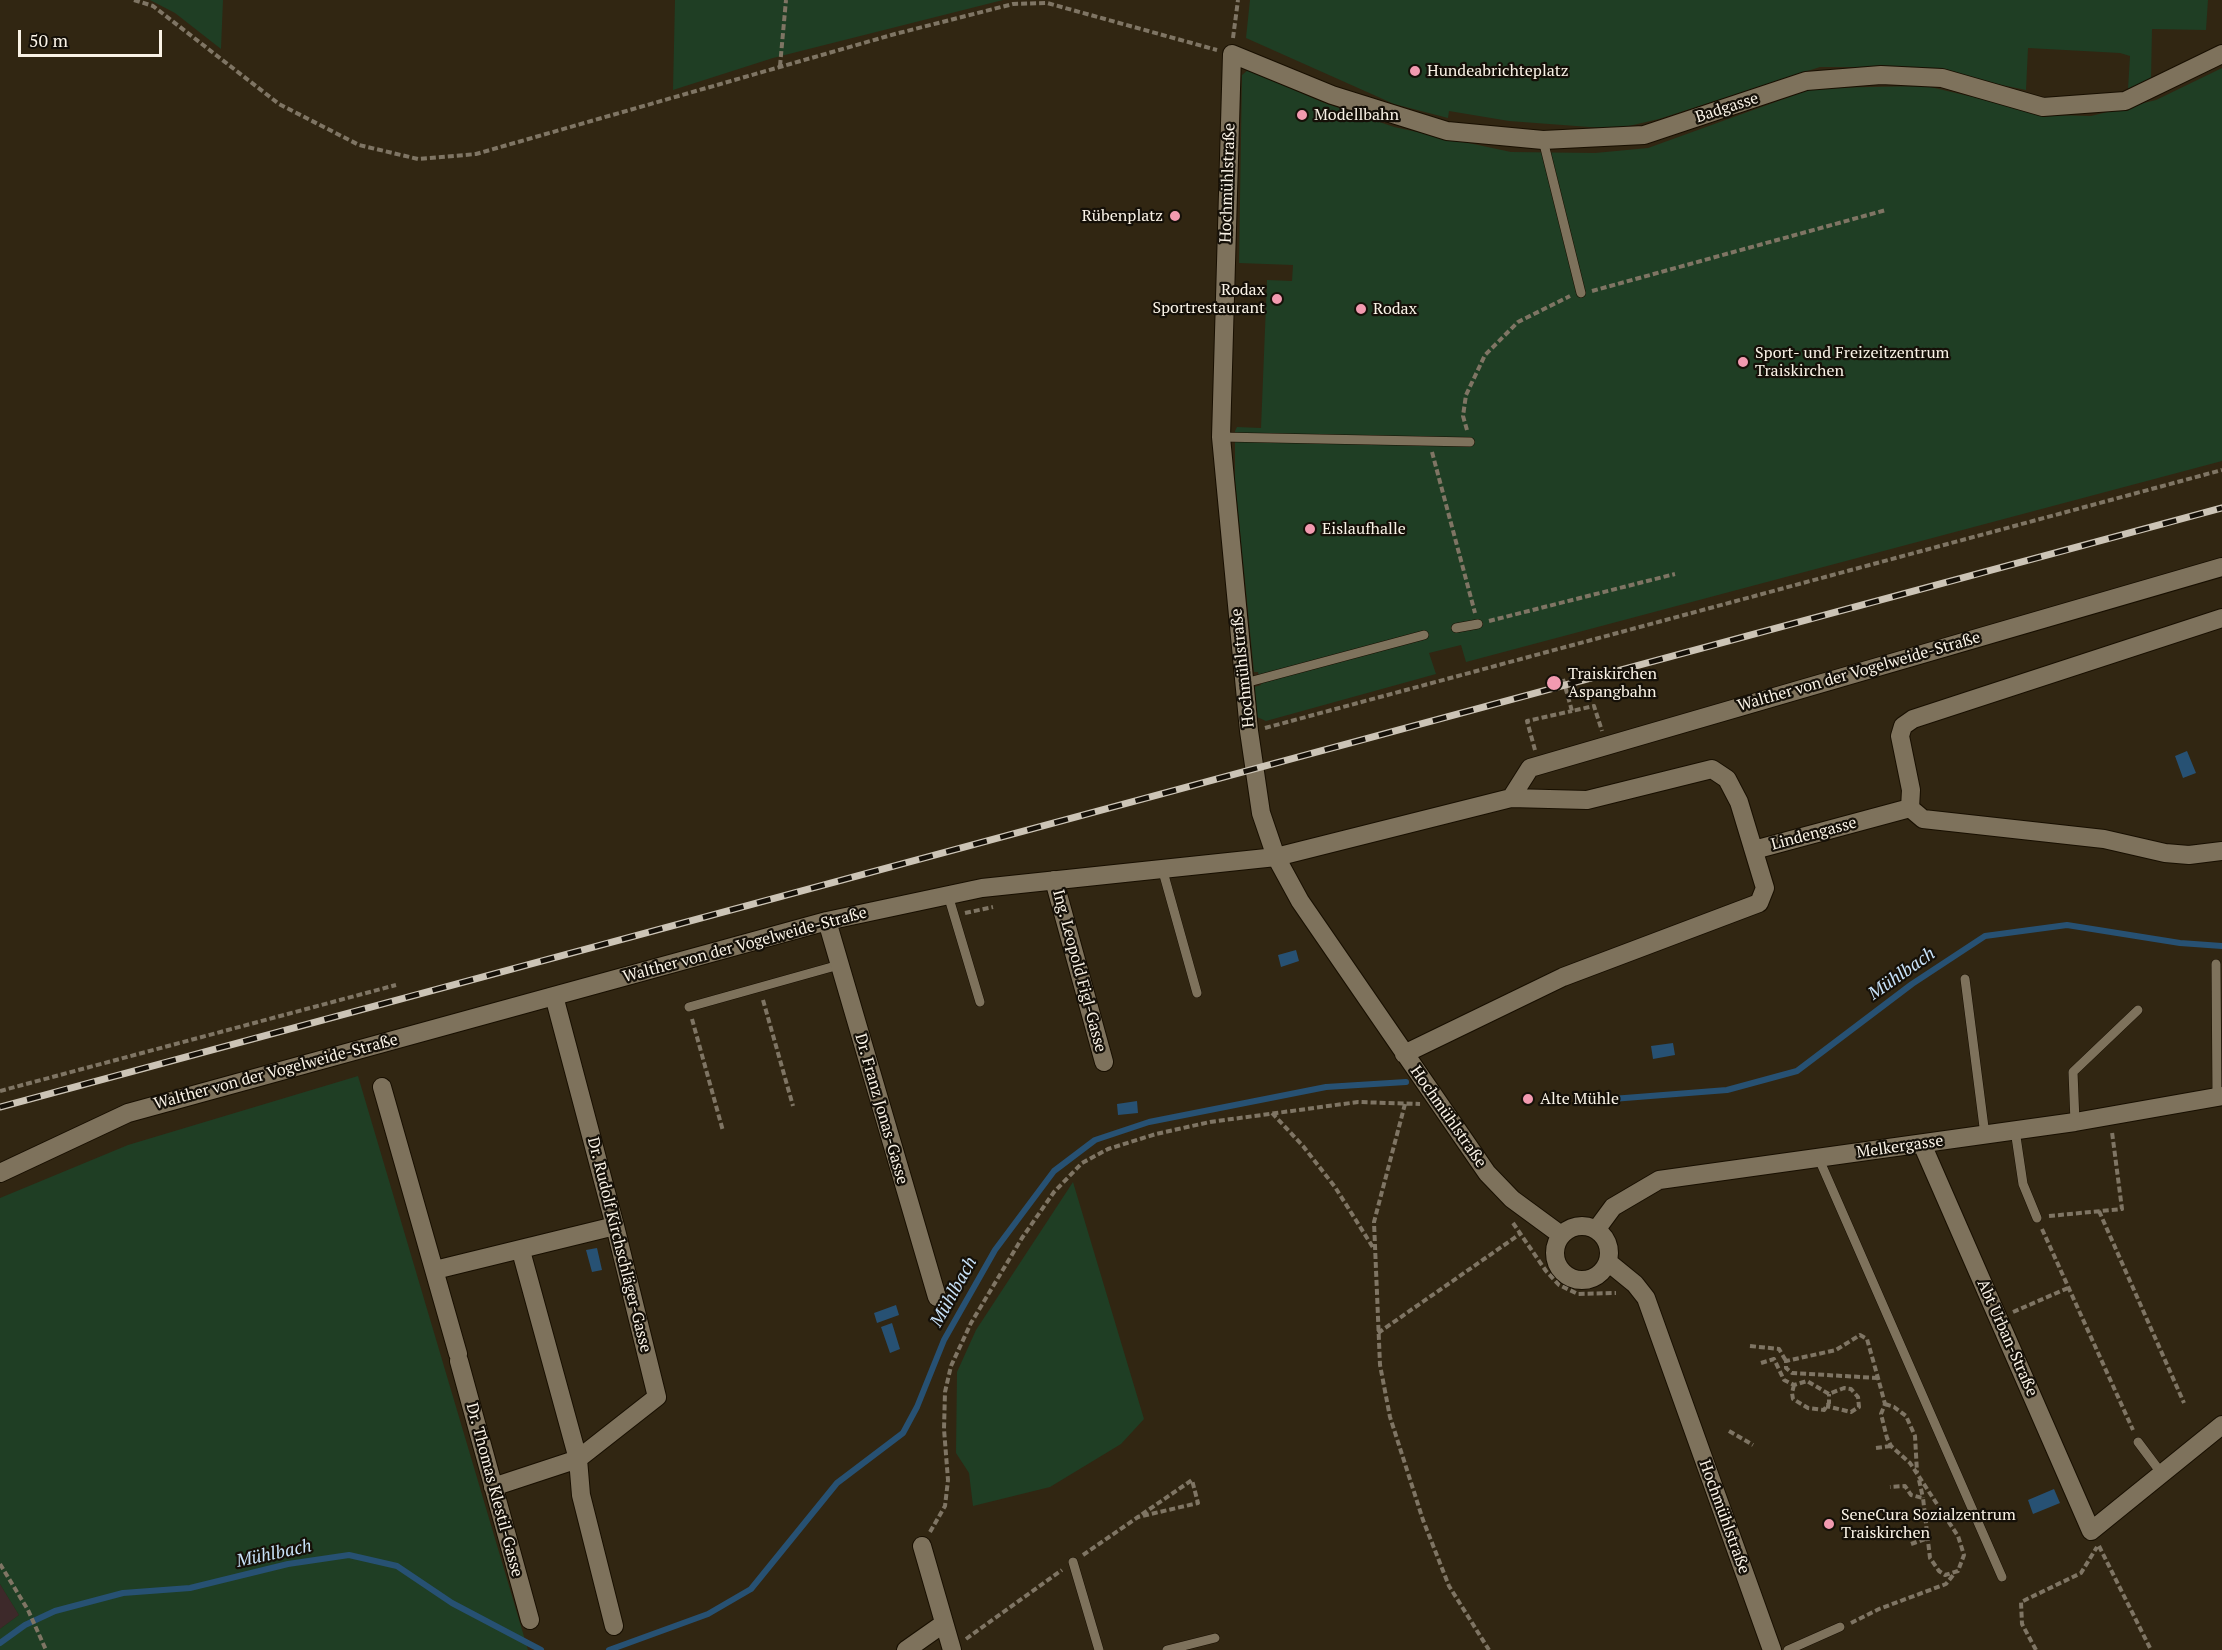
<!DOCTYPE html>
<html>
<head>
<meta charset="utf-8">
<style>
  body { margin:0 }
  #map { position:relative; width:2222px; height:1650px; overflow:hidden; background:#312612; font-family:"PT Serif",serif }
  canvas { display:block }
  .scale { position:absolute; left:18px; top:30px; width:144px; height:27px; box-sizing:border-box; border:3px solid #faf3e7; border-top:0; padding-left:8px; font-size:18px; line-height:21px; white-space:nowrap; color:#faf3e7; -webkit-text-stroke:4px #151008; paint-order:stroke }
</style>
</head>
<body>
<div id="map">
<canvas width="2222" height="1650"></canvas>
<div class="scale">50 m</div>
</div>
<script>
const g = document.querySelector('canvas').getContext('2d');
g.lineJoin = 'round';
function paint(path, color) { g.fillStyle = color; g.fill(path, 'evenodd'); }
const poly = rows => new Path2D(rows.map(r => 'M' + r).join(''));
function stroke(path, color, width, dash) { g.strokeStyle = color; g.lineWidth = width; g.lineCap = dash ? 'butt' : 'round'; g.setLineDash(dash || []); g.stroke(path); }
function write(font, color, halo, rows, align = 'center') {
  g.font = font + ' "PT Serif",serif'; g.lineWidth = 4.5; g.setLineDash([]); g.textBaseline = 'middle'; g.strokeStyle = halo; g.fillStyle = color; for (const [text, x, y, turn = 0] of rows) {
    g.save(); g.translate(x, y); g.rotate((+turn || 0) * Math.PI / 180); g.textAlign = isNaN(turn) ? turn : align; if (halo) g.strokeText(text, 0, 0); g.fillText(text, 0, 0); g.restore();
  }
}
const industrial = poly([
  [0,1584,19,1615,0,1629]
]);
const green = poly([
  [150,0,223,0,221,49,175,13],
  [675,0,1003,0,773,58,673,90],
  [1250,0,2208,0,2206,30,2152,29,2151,81,2128,89,2130,56,2120,53,2028,48,2026,90,1913,67,1820,67,1659,119,1616,129,1509,121,1449,111,1448,118,1394,104,1246,38],
  [2222,68,2222,461,1466,662,1461,645,1429,653,1436,674,1266,721,1257,717,1254,687,1261,685,1258,672,1254,672,1235,481,1235,431,1237,427,1261,428,1267,280,1292,281,1293,265,1239,263,1242,75,1248,70,1322,102,1394,127,1511,152,1595,153,1648,148,1814,88,1926,86,2050,115,2091,116,2156,100],
  [358,1076,528,1650,0,1650,0,1629,19,1615,0,1584,0,1198,128,1145],
  [1073,1182,1144,1419,1121,1444,1050,1487,973,1506,969,1473,956,1453,957,1372,976,1330]
]);
const water = poly([
  [2187,751,2196,773,2183,778,2175,756],
  [1296,950,1299,961,1281,967,1278,955],
  [1673,1043,1675,1055,1653,1059,1651,1046],
  [1137,1101,1138,1113,1118,1115,1117,1104],
  [597,1248,602,1270,592,1272,586,1250],
  [896,1305,899,1315,877,1323,874,1313],
  [892,1323,900,1349,890,1353,881,1327],
  [2054,1489,2060,1503,2033,1514,2028,1500]
]);
const stream = poly([
  [1612,1099,1727,1090,1797,1071,1912,984,1985,936,2067,925,2180,943,2222,946],
  [0,1643,25,1625,55,1611,123,1593,190,1588,288,1564,349,1555,397,1566,452,1603,541,1650],
  [609,1650,708,1614,751,1589,837,1483,903,1433,917,1407,944,1340,995,1250,1054,1171,1095,1140,1149,1122,1326,1087,1406,1082]
]);
const path = poly([
  [134,0,153,6,279,104,359,145,418,159,476,154,895,34,1013,4,1047,3,1217,50],
  [1233,38,1238,0],
  [780,66,786,0],
  [1592,291,1886,210],
  [1467,430,1463,416,1466,395,1485,355,1518,322,1570,296],
  [1432,452,1475,613],
  [1489,621,1675,574],
  [1563,679,1572,711,1594,706,1602,731],
  [1265,728,2222,470],
  [1535,750,1527,721,1572,711],
  [965,913,993,907],
  [763,1000,793,1106],
  [692,1019,723,1131],
  [0,1091,396,985],
  [1405,1104,1374,1222,1380,1365,1390,1417,1423,1520,1449,1586,1489,1650],
  [1272,1113,1303,1146,1335,1187,1374,1249],
  [2099,1211,2184,1403],
  [2049,1216,2122,1209,2112,1132],
  [1513,1223,1546,1271,1559,1285,1578,1294,1616,1293],
  [2042,1229,2133,1430],
  [2013,1312,2068,1288],
  [1378,1333,1520,1234],
  [1750,1346,1779,1349,1786,1361],
  [1761,1363,1774,1359,1784,1380,1794,1385,1807,1381,1829,1394,1844,1388,1851,1389,1858,1397,1859,1407,1851,1412,1826,1406],
  [1878,1378,1792,1373,1786,1368,1786,1361,1836,1350,1860,1335,1867,1339,1878,1378,1885,1404,1881,1414,1887,1438,1891,1446,1910,1463,1958,1536,1964,1555,1958,1571,1945,1575,1939,1571,1930,1558,1923,1498,1911,1495,1905,1486,1890,1487],
  [1794,1385,1792,1393,1793,1399,1808,1408,1824,1410,1829,1403,1829,1394],
  [1885,1404,1894,1407,1906,1416,1915,1436,1917,1472],
  [1729,1431,1753,1445],
  [1876,1448,1891,1446],
  [1919,1480,1923,1498],
  [930,1532,945,1506,948,1480,944,1429,945,1392,951,1366,971,1323,1022,1238,1054,1192,1082,1163,1108,1149,1156,1134,1210,1122,1358,1102,1420,1104],
  [1911,1544,1928,1538],
  [2099,1546,2151,1650],
  [1083,1555,1138,1517,1198,1503,1192,1480,1138,1517],
  [0,1564,28,1610,46,1650],
  [1851,1623,1879,1609,1946,1584,1954,1574],
  [966,1639,1062,1570],
  [2036,1650,2022,1624,2021,1602,2081,1573,2097,1547]
]);
const lane = poly([
  [1543,140,1581,293],
  [1221,437,1470,442],
  [1456,628,1478,624],
  [1245,683,1424,635],
  [1162,868,1197,993],
  [948,895,980,1002],
  [2216,964,2217,1097],
  [1965,979,1985,1135],
  [689,1007,839,965],
  [2075,1122,2073,1072,2138,1010],
  [2015,1130,2023,1184,2037,1218],
  [1819,1159,2002,1577],
  [2138,1442,2162,1474],
  [1073,1562,1099,1650],
  [1167,1650,1215,1638],
  [1788,1650,1840,1627]
]);
const street = poly([
  [1511,798,1530,768,2222,567],
  [1910,808,1911,790,1900,736,1903,726,1913,719,2222,618],
  [1910,808,1923,819,2104,839,2165,853,2189,855,2222,851],
  [1754,850,1910,808],
  [1054,880,1104,1062],
  [827,921,937,1297],
  [554,996,615,1226,657,1397,578,1459,581,1495,614,1626],
  [382,1087,458,1354],
  [1922,1144,2091,1531,2222,1425],
  [0,1173,128,1113,827,921,982,888,1276,857,1511,798,1587,800,1712,769,1727,779,1739,802,1765,888,1759,903,1563,977,1404,1054],
  '1555 1253a27 27 0 1 1 54 0a27 27 0 1 1-54 0Z',
  [1596,1230,1613,1207,1659,1180,2075,1122,2222,1096],
  [1561,1235,1512,1199,1487,1173,1300,901,1276,857,1261,813,1249,731,1221,437,1232,54,1332,95,1447,131,1543,140,1644,135,1806,81,1881,75,1942,78,2043,107,2125,101,2222,54],
  [1608,1262,1635,1284,1646,1298,1772,1650],
  [435,1270,615,1226],
  [459,1361,530,1620],
  [493,1487,578,1459,521,1251],
  [922,1546,952,1650],
  [906,1650,943,1624]
]);
const rail = poly([
  [0,1107,2222,508]
]);
const markers = [
  [1415,71,6,"#f29ab0"],
  [1302,115,6,"#f29ab0"],
  [1175,216,6,"#f29ab0"],
  [1277,299,6,"#f29ab0"],
  [1361,309,6,"#f29ab0"],
  [1743,362,6,"#f29ab0"],
  [1310,529,6,"#f29ab0"],
  [1554,683,8,"#f29ab0"],
  [1528,1099,6,"#f29ab0"],
  [1829,1524,6,"#f29ab0"]
];
const poiNames = [
  ["Hundeabrichteplatz",1427,71],
  ["Modellbahn",1314,115],
  ["Rübenplatz",1163,216,"right"],
  ["Rodax",1265,290,"right"],
  ["Sportrestaurant",1265,308,"right"],
  ["Rodax",1373,309],
  ["Sport- und Freizeitzentrum",1755,353],
  ["Traiskirchen",1755,371],
  ["Eislaufhalle",1322,529],
  ["Traiskirchen",1568,674],
  ["Aspangbahn",1568,692],
  ["Alte Mühle",1540,1099],
  ["SeneCura Sozialzentrum",1841,1515],
  ["Traiskirchen",1841,1533]
];
const streetNames = [
  ["Badgasse",1727,108,-18],
  ["Hochmühlstraße",1228,183,-88],
  ["Hochmühlstraße",1243,668,-96],
  ["Walther von der Vogelweide-Straße",1859,672,-16],
  ["Lindengasse",1814,834,-15],
  ["Walther von der Vogelweide-Straße",745,945,-15],
  ["Ing. Leopold Figl-Gasse",1079,971,75],
  ["Walther von der Vogelweide-Straße",276,1072,-15],
  ["Dr. Franz Jonas-Gasse",881,1109,74],
  ["Hochmühlstraße",1448,1117,55],
  ["Melkergasse",1900,1147,-8],
  ["Dr. Rudolf Kirchschläger-Gasse",619,1245,76],
  ["Abt Urban-Straße",2007,1338,66],
  ["Dr. Thomas Klestil-Gasse",494,1490,75],
  ["Hochmühlstraße",1724,1517,70]
];
const waterNames = [
  ["Mühlbach",1902,974,-35],
  ["Mühlbach",954,1292,-61],
  ["Mühlbach",274,1554,-12]
];
paint(industrial, '#3d292a');
paint(green, '#1f3e24');
paint(water, '#275173');
stroke(stream, '#275173', 6);
stroke(lane, '#180f00', 10);
stroke(street, '#180f00', 20);
stroke(path, '#7f7564', 4, [6, 3]);
stroke(lane, '#7e725c', 9);
stroke(street, '#7e725c', 18);
stroke(rail, '#ccc4b6', 7);
stroke(rail, '#151008', 4.5, [14]);
for (const [x, y, r, color] of markers) { const dot = new Path2D(); dot.arc(x, y, r, 0, 2 * Math.PI); g.fillStyle = color; g.fill(dot); stroke(dot, '#151008', 2); }
write('16px', '#faf3e7', '#151008', poiNames, 'left');
write('16px', '#faf3e7', '#151008', streetNames);
write('italic 18px', '#c8e2f9', '#151008', waterNames);
</script>
</body>
</html>
